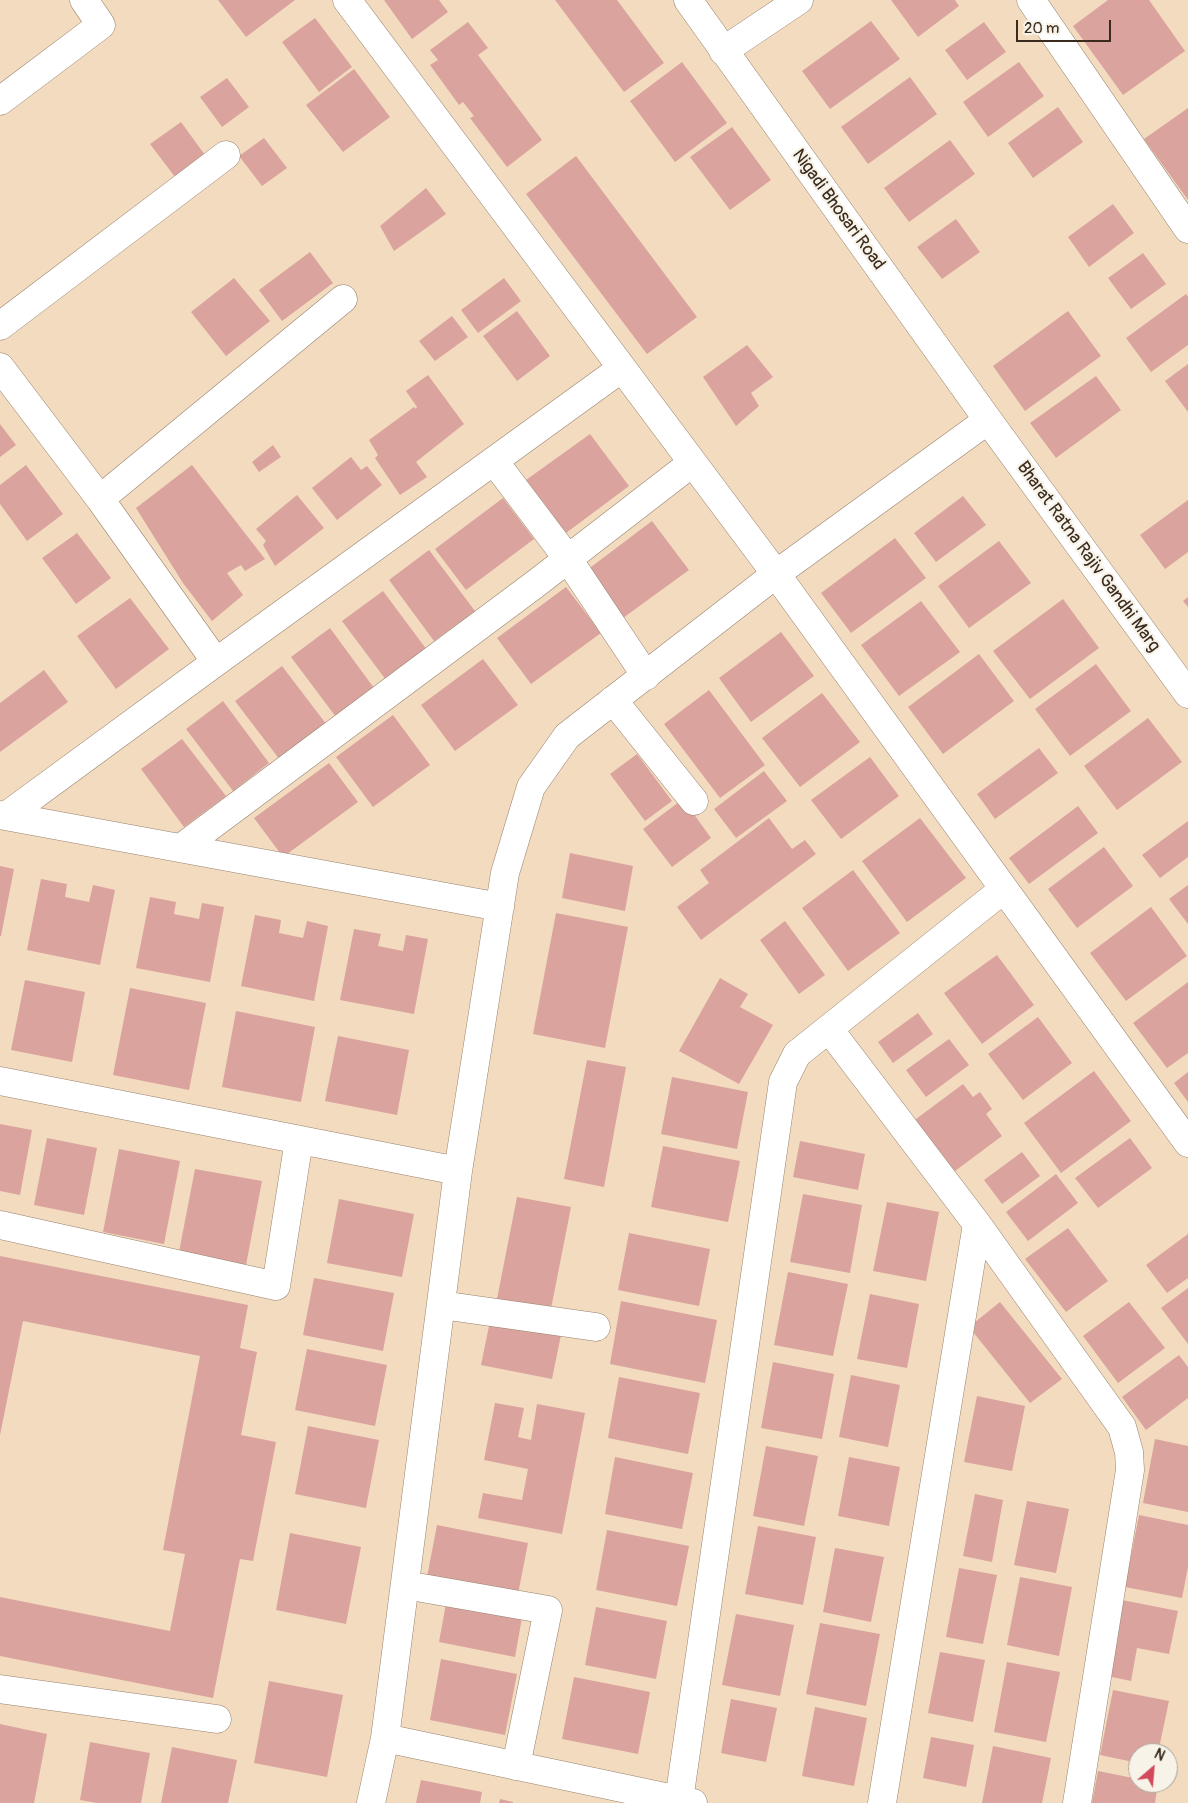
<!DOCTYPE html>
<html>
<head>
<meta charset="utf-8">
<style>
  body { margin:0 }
  #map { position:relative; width:1188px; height:1803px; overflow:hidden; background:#f3dbbf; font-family:Pangolin,sans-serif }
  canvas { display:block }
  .north { position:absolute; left:1128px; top:1743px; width:50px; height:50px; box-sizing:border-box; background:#f7f3e8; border:1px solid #aca397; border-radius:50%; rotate:27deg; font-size:14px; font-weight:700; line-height:20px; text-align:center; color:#3b2a1e }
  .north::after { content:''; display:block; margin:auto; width:18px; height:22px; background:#d1495b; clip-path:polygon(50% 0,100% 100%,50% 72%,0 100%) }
  .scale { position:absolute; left:1016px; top:20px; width:95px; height:22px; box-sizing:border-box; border:2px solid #3b2a1e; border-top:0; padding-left:6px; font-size:15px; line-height:18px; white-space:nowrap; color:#3b2a1e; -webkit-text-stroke:4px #f7f3e8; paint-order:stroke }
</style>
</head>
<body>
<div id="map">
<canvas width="1188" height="1803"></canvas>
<div class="north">N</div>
<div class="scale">20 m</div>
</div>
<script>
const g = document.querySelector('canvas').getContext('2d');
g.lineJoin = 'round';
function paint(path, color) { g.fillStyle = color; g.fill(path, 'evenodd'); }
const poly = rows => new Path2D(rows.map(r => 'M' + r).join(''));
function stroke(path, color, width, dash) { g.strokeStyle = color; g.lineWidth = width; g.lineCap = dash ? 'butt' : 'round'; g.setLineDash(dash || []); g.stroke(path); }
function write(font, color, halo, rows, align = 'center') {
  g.font = font + ' Pangolin,sans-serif'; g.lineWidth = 4.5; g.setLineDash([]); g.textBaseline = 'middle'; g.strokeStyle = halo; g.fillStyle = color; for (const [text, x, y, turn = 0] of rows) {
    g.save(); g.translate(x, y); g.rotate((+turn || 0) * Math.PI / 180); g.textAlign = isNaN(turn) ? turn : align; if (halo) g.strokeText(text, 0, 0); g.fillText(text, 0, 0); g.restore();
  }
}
const building = poly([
  [218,0,295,0,246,37],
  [384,0,439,0,448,12,412,39],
  [555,0,617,0,664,63,624,92],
  [891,0,955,0,959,6,918,37],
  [1108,0,1149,0,1185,51,1123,95,1073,26],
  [315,18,352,67,319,92,282,42],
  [871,21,900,59,830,109,802,71],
  [468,22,488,48,478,55,542,140,507,167,470,118,474,116,463,102,459,105,430,65,438,60,430,50],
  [984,22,1006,52,967,80,945,50],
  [682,62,727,123,675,162,630,101],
  [1019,62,1044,96,988,137,963,102],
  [354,69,390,117,343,152,306,105],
  [910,77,937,114,868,164,841,127],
  [227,78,249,107,222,127,200,97],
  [1058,107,1083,142,1033,178,1008,143],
  [1188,108,1188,200,1144,139],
  [181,122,205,155,175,177,150,144],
  [732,127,771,180,730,210,690,157],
  [264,138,287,168,262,186,239,156],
  [950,140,975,174,909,222,884,188],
  [576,156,697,317,647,354,526,194],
  [426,188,446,214,394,251,380,226],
  [1113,204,1134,233,1089,267,1068,237],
  [956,219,980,252,942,279,917,247],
  [310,252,333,283,282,321,259,290],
  [1143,253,1166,284,1131,309,1108,278],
  [234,278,270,321,226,356,191,312],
  [504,278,521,301,478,333,461,310],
  [1186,294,1188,297,1188,345,1151,372,1126,338],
  [517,311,550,356,517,381,483,336],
  [1068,311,1101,356,1025,411,993,366],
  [452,316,468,337,435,361,419,341],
  [747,345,773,377,751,393,759,406,736,426,703,377],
  [1188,364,1188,412,1165,381],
  [428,375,464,424,416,462,427,477,400,495,375,458,378,455,369,440,414,407,416,409,417,407,406,391],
  [1096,376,1121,410,1056,458,1030,423],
  [0,424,16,445,0,457],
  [590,434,629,486,566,533,526,480],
  [273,445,281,457,259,472,252,462],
  [351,457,361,470,367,466,382,485,337,520,312,488],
  [26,465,63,514,27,541,0,504,0,485],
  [192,465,265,559,245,571,241,565,227,573,243,595,212,621,183,583,136,508],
  [297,495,324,528,275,566,263,545,266,541,256,529],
  [963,496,986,525,936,562,914,533],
  [503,498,534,539,466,590,435,549],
  [1188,500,1188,552,1165,569,1140,535],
  [652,521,689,570,623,618,587,570],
  [77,533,111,578,76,604,42,558],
  [895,538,926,578,851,633,821,593],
  [999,541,1031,583,969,628,938,586],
  [429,550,475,611,434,641,389,580],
  [566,587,601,633,531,684,497,638],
  [383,591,427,650,386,680,342,621],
  [1188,597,1188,607,1183,601],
  [130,598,169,649,116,689,77,636],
  [1063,599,1099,648,1030,699,993,651],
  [921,601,960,652,899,696,861,645],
  [330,628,374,688,336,717,291,657],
  [781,632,814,676,751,722,719,678],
  [979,654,1014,701,943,754,908,707],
  [483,659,518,705,455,751,421,705],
  [1096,664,1131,711,1070,756,1035,709],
  [282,666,330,729,283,764,235,701],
  [44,670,68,702,0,752,0,703],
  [709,690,765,765,720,798,664,724],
  [822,693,860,742,800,787,762,738],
  [223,701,269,763,233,791,186,729],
  [393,715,430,765,373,807,336,757],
  [1148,718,1182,762,1117,810,1084,766],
  [182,739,226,796,184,827,141,769],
  [1039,748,1058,773,995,819,977,794],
  [637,754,672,801,645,821,610,774],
  [870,757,899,796,841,839,811,800],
  [329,763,358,802,283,857,254,818],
  [764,771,787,801,736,838,714,809],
  [683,799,711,838,672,867,643,829],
  [1078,806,1098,833,1029,884,1009,858],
  [769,818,792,849,805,840,816,854,701,940,677,907,709,883,700,870],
  [920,818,966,878,907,922,862,861],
  [1188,821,1188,857,1160,878,1142,855],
  [1104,847,1133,886,1077,928,1048,889],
  [570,853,633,866,625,911,562,898],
  [0,866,14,869,1,936,0,936],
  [853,870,900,933,848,971,802,908],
  [41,879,67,884,65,897,89,902,93,885,115,890,100,965,27,950],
  [1188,885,1188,924,1169,899],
  [150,897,176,902,174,914,199,919,202,903,224,907,210,982,136,968],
  [1151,907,1187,956,1126,1001,1090,953],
  [556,913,628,927,605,1048,533,1034],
  [255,915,281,920,279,933,303,938,307,921,328,926,314,1001,241,986],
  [785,921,825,975,799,994,760,940],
  [354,929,381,934,378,946,403,951,406,935,428,939,414,1014,340,1000],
  [997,955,1034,1005,982,1044,944,993],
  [720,978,748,994,740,1007,773,1025,739,1084,679,1051],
  [25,980,85,992,72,1062,11,1050],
  [1188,982,1188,1053,1167,1068,1133,1023],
  [130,988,206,1003,189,1090,113,1075],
  [236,1011,315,1027,301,1102,222,1087],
  [918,1013,933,1034,893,1063,878,1042],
  [1038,1017,1072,1063,1023,1100,988,1054],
  [338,1036,409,1050,397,1115,325,1101],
  [949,1039,969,1065,926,1097,906,1070],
  [587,1060,626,1067,604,1187,564,1179],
  [1094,1071,1131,1121,1061,1173,1024,1123],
  [1188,1072,1188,1102,1174,1083],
  [672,1077,748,1092,737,1149,661,1134],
  [963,1084,973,1097,980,1092,992,1109,986,1114,1002,1136,951,1174,912,1122],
  [0,1124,32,1130,20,1195,0,1191],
  [47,1138,97,1148,84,1215,34,1205],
  [1130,1138,1152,1168,1098,1208,1075,1178],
  [800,1141,865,1154,858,1190,793,1177],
  [663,1146,740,1161,728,1222,651,1207],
  [119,1149,180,1161,164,1244,103,1232],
  [1022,1152,1040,1176,1002,1204,984,1180],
  [195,1169,262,1181,246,1265,179,1252],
  [1056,1174,1078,1203,1028,1241,1006,1212],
  [803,1194,862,1205,850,1273,790,1262],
  [517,1197,571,1207,550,1314,496,1304],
  [339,1199,414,1214,402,1277,327,1263],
  [887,1202,939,1212,926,1281,873,1271],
  [1068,1228,1108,1281,1066,1312,1025,1259],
  [629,1233,710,1249,699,1306,618,1290],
  [1188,1234,1188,1278,1167,1293,1146,1265],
  [0,1256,248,1305,240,1348,257,1352,241,1435,276,1442,253,1561,240,1559,213,1698,0,1656,0,1597,170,1631,185,1554,163,1550,200,1356,23,1321,0,1435],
  [788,1272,848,1284,833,1356,774,1345],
  [314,1278,394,1293,383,1351,303,1335],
  [1188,1288,1188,1344,1161,1308],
  [870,1294,919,1304,907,1368,857,1359],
  [621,1301,717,1320,705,1383,610,1364],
  [1000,1302,1062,1379,1030,1403,969,1327],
  [1129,1302,1165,1348,1118,1383,1083,1336],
  [490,1321,561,1335,552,1379,481,1365],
  [307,1349,387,1365,375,1426,295,1410],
  [1179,1355,1188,1367,1188,1398,1146,1430,1122,1397],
  [773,1362,834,1374,822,1439,761,1428],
  [851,1375,900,1385,888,1447,839,1437],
  [619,1377,700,1393,688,1454,608,1438],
  [977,1396,1025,1406,1012,1471,964,1462],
  [495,1403,524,1408,518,1437,531,1440,537,1404,585,1413,562,1534,478,1518,483,1493,522,1500,528,1469,484,1460],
  [308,1426,379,1440,366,1508,295,1494],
  [1155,1439,1188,1446,1188,1512,1143,1503],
  [766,1446,818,1456,804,1526,753,1516],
  [615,1457,693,1473,682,1529,605,1514],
  [849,1457,900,1467,889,1526,838,1516],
  [975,1494,1003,1500,992,1562,963,1556],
  [1027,1501,1069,1509,1056,1573,1014,1565],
  [1139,1515,1188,1525,1188,1567,1182,1598,1125,1587],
  [437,1525,528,1543,518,1594,427,1577],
  [758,1526,816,1537,803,1605,745,1594],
  [607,1530,689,1546,677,1606,596,1590],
  [290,1533,361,1547,346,1624,276,1610],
  [835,1548,884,1557,871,1622,823,1612],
  [959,1568,997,1575,983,1644,946,1637],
  [1020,1577,1072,1587,1059,1656,1007,1645],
  [447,1598,523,1612,515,1657,439,1642],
  [1122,1600,1178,1611,1169,1654,1137,1648,1131,1681,1107,1676],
  [596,1607,667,1621,656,1679,585,1665],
  [736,1614,794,1625,780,1696,722,1685],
  [820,1623,880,1634,866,1706,806,1694],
  [940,1652,985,1660,973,1722,928,1713],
  [441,1659,517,1674,505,1735,430,1720],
  [1007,1662,1060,1672,1046,1742,994,1732],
  [574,1677,650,1692,638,1754,562,1739],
  [269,1681,343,1695,327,1777,254,1763],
  [1113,1690,1169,1701,1158,1753,1138,1753,1138,1763,1100,1755],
  [731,1699,777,1708,766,1762,721,1753],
  [815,1707,867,1718,854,1786,802,1776],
  [0,1724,47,1734,34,1803,0,1803],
  [931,1737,974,1745,966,1787,923,1778],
  [90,1742,150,1753,141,1803,97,1803,80,1800],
  [993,1746,1051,1758,1042,1803,982,1803],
  [172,1747,237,1760,228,1803,161,1803],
  [1098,1771,1138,1779,1138,1783,1158,1783,1155,1803,1092,1803],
  [421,1780,482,1792,480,1803,416,1803],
  [500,1799,513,1802,513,1803,499,1803]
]);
const minor = poly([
  [347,0,776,574,1188,1143],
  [688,0,988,420,1188,694],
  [1031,0,1188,229],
  [723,51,799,0],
  [0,101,101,25,84,0],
  [0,326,226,155],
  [0,367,100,499,216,662],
  [494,461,568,559,646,676],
  [100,499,343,299],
  [613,700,694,801],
  [0,815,500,907],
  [6,816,216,662,622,368],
  [181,848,534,585,692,463],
  [829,1029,977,1224,1122,1427,1129,1452,1130,1470,1077,1803],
  [0,1081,458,1171],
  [0,1225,276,1286,299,1140],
  [441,1305,596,1327],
  [405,1585,548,1610,516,1766],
  [0,1689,217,1719],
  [385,1738,693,1803],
  [679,1800,783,1082,797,1054,1004,889],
  [371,1803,385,1738,458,1171,505,873,531,787,567,736,776,574,988,420],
  [882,1803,977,1224]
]);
const streetNames = [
  ["Nigadi Bhosari Road",838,210,54],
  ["Bharat Ratna Rajiv Gandhi Marg",1088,557,54]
];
paint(building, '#dba39e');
stroke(minor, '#97826e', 29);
stroke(minor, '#fff', 28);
write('18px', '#3b2a1e', '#f7f3e8', streetNames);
</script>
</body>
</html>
